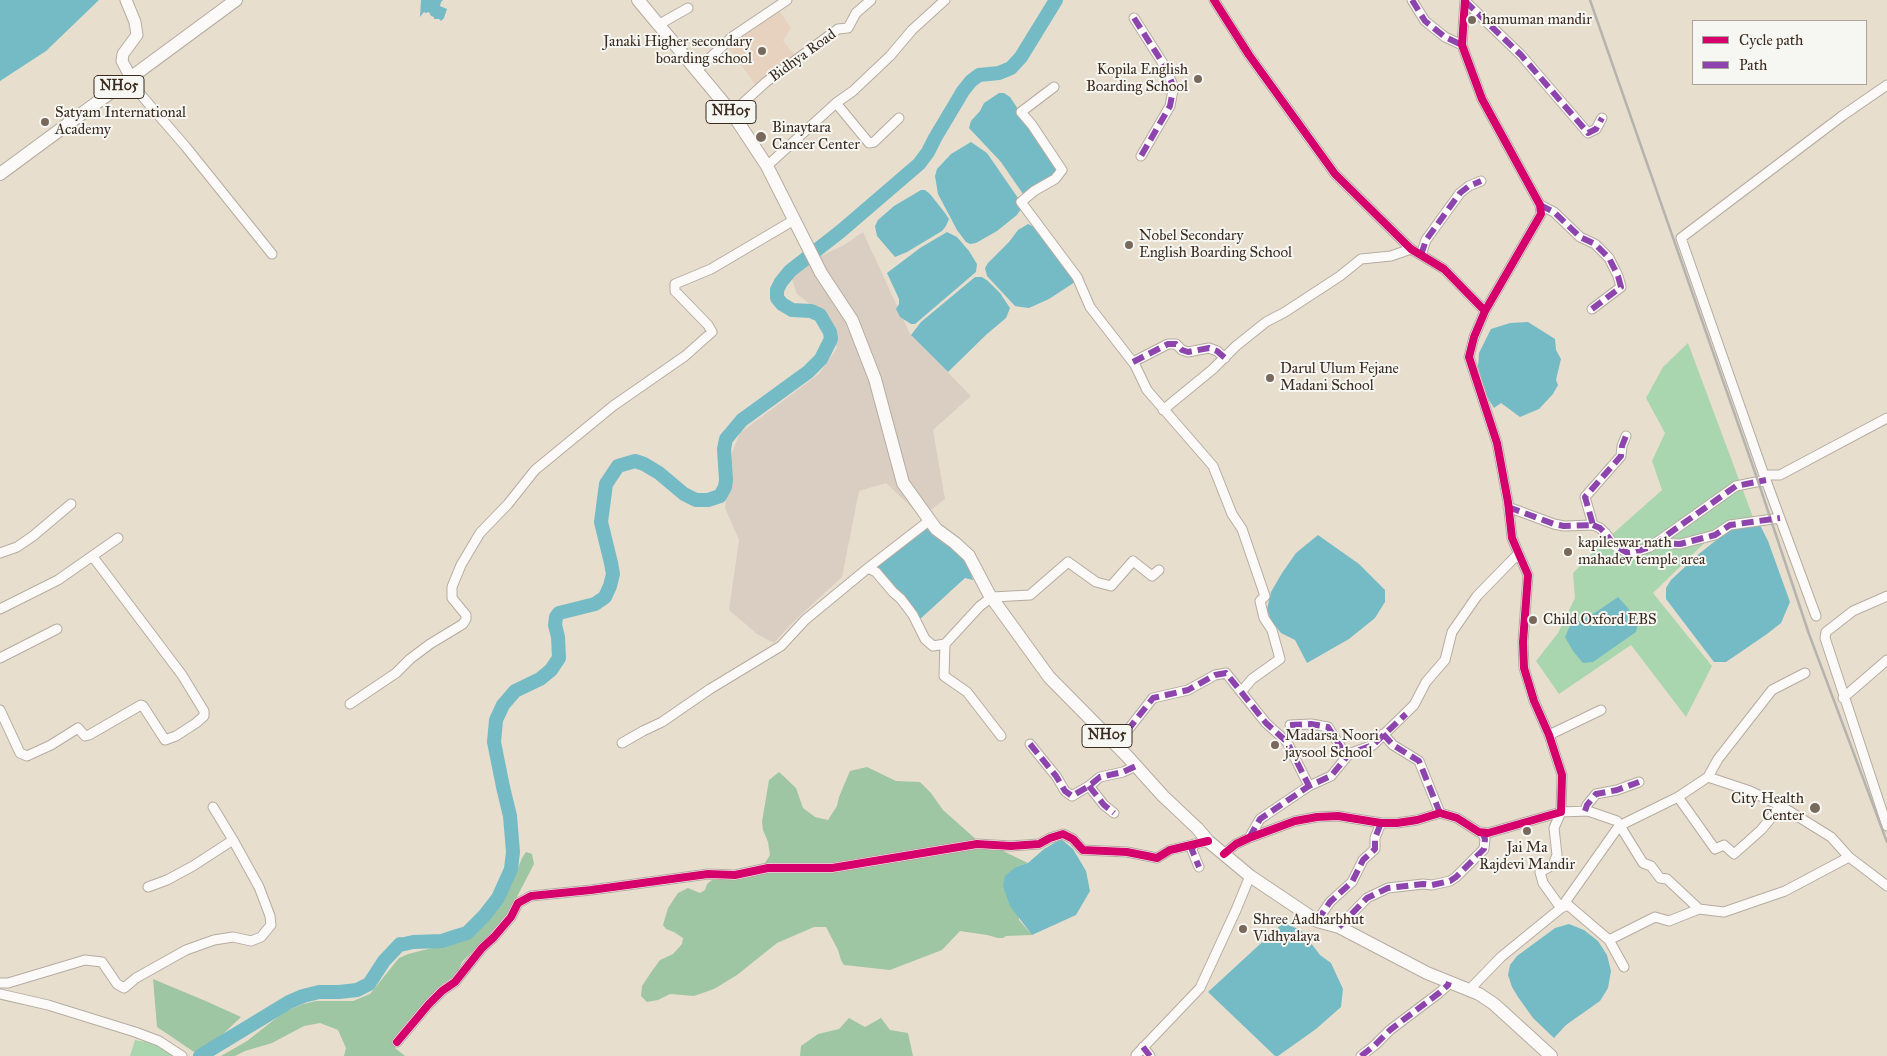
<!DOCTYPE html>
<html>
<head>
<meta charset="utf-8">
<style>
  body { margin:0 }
  #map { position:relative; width:1887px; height:1056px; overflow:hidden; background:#e8dece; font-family:"IM FELL Great Primer",serif }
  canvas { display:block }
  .legend { position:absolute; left:1692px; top:20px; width:175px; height:65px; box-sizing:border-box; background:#f6f6f2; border:1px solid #aba49d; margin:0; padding:6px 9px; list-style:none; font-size:15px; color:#3b2a1e }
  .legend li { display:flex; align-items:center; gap:10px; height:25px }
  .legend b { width:25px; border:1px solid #aba49d }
</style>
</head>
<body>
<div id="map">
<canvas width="1887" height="1056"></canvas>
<ul class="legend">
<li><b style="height:6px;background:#d6006c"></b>Cycle path</li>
<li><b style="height:6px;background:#8e44ad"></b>Path</li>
</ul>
</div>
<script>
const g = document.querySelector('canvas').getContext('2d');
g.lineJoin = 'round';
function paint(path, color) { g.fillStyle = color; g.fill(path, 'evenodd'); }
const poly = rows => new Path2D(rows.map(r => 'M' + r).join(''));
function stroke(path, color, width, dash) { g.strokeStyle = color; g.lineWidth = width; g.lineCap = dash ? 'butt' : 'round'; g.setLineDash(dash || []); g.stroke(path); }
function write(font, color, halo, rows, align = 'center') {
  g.font = font + ' "IM FELL Great Primer",serif'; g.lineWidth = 4; g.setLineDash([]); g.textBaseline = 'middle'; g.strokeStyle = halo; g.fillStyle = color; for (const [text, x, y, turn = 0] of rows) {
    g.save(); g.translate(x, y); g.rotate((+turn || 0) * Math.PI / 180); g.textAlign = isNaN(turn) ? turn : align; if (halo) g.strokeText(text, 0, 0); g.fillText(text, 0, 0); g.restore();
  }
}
const built = poly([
  [778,9,791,28,783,41,796,56,757,87,728,47,740,36]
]);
const industrial = poly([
  [863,232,910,334,971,396,933,430,945,499,922,517,886,483,859,491,842,577,791,624,774,643,757,634,729,610,739,540,725,508,732,453,740,433,819,374,837,348,826,317,797,294,790,274,796,268,844,245]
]);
const green = poly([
  [1688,343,1754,520,1726,522,1653,593,1712,666,1686,717,1631,645,1559,694,1536,661,1558,633,1575,598,1573,573,1599,546,1662,490,1652,461,1665,433,1646,398,1663,367],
  [135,1040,151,1043,165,1049,173,1056,130,1056]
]);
const forest = poly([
  [867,767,896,781,920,782,931,793,943,810,988,850,1001,850,1028,863,1016,867,1019,920,1032,935,1006,936,1003,938,998,938,987,935,960,931,942,950,890,970,844,965,841,960,838,950,826,927,814,927,777,943,737,975,714,989,694,996,670,994,658,1000,647,1002,641,996,642,986,652,971,660,960,673,954,682,944,683,938,674,932,666,929,663,925,668,908,678,893,688,888,700,893,705,890,707,884,712,880,741,879,758,874,770,855,768,842,763,830,762,822,769,780,779,772,796,788,803,808,815,817,828,820,837,806,839,797,850,771],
  [526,852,532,854,534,864,507,916,462,962,456,975,442,984,397,1037,395,1048,405,1056,344,1056,346,1048,338,1030,320,1023,304,1026,272,1043,245,1051,235,1056,221,1056,247,1041,284,1012,303,1004,316,1001,353,1001,370,994,399,958,408,954,456,942,469,936,498,905,511,885,522,858],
  [153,979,208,1002,241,1017,200,1056,157,1027],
  [849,1018,865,1027,881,1018,890,1030,908,1033,913,1056,800,1056,801,1046,818,1034,839,1029]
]);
const water = poly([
  [0,0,99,0,46,51,0,81],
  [421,0,443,0,441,2,440,6,447,9,444,18,441,21,439,19,434,19,434,17,431,16,429,12,426,13,424,12,420,17],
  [999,93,1004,93,1010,97,1057,168,1057,172,1033,190,1023,194,1001,162,969,128,971,121,980,111,984,103],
  [971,142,987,153,1018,198,1021,209,1017,215,997,231,976,243,970,244,966,242,957,230,938,194,935,176,937,169,951,154],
  [921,190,925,190,930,194,945,213,949,219,946,226,942,231,907,252,895,257,877,236,875,226,878,220,894,206],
  [1028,224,1037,228,1073,277,1075,282,1049,299,1029,308,1021,307,1015,306,987,276,985,268,988,263,1009,242,1018,230],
  [947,232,957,237,969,251,977,264,976,272,915,324,911,324,900,317,896,309,899,304,899,299,887,273,920,248],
  [975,277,982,277,988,281,1000,293,1010,308,1006,318,987,334,948,372,911,335,921,322],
  [1528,322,1555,339,1556,350,1561,359,1556,380,1558,385,1553,394,1539,409,1520,417,1501,403,1494,408,1486,395,1478,367,1479,353,1491,329,1510,323],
  [1744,524,1760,525,1768,541,1790,602,1781,623,1767,634,1726,662,1714,662,1666,599,1666,588,1671,580,1700,553,1733,527],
  [928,528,964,554,973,580,965,578,918,621,875,568,921,530],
  [1318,535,1359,564,1385,590,1385,602,1375,618,1349,639,1307,663,1295,640,1281,633,1271,620,1267,609,1271,592,1282,573,1296,553],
  [1618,597,1628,608,1638,623,1636,632,1593,662,1583,663,1573,651,1565,637,1570,626,1593,614],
  [1061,839,1073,849,1086,871,1090,891,1076,915,1032,935,1010,906,1003,886,1005,876,1016,867,1028,863,1044,849],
  [1283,923,1301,930,1320,955,1331,963,1343,989,1341,1007,1316,1029,1278,1056,1275,1056,1208,992],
  [1569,924,1584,930,1598,941,1607,955,1611,971,1608,988,1600,1001,1566,1025,1554,1038,1533,1018,1518,997,1512,987,1508,975,1510,965,1517,956,1555,928]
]);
const river = poly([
  [200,1056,289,1002,303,996,319,992,339,992,357,990,369,984,384,961,400,944,400,945,413,942,442,941,457,936,467,933,484,916,498,898,511,869,513,852,510,816,503,787,494,742,496,720,503,705,515,691,540,679,551,670,559,658,558,637,555,625,556,617,559,613,595,604,605,597,610,586,613,574,611,563,601,522,606,484,618,466,635,461,644,464,659,473,684,494,696,500,708,500,720,496,725,487,726,480,724,449,726,439,742,420,808,372,821,359,831,339,830,332,820,315,811,311,792,310,782,304,777,298,777,290,781,282,790,271,841,231,919,164,928,152,935,138,963,91,971,81,979,75,999,73,1011,68,1021,57,1056,0]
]);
const street = poly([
  [1214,0,1249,55,1335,174,1411,249,1444,269,1485,311,1541,214,1540,205,1482,99,1462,45,1465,0],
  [1412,0,1425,21,1445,37,1462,45],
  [1465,1,1521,55,1588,133,1596,129,1602,118],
  [1134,18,1164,65,1172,83,1173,90,1170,106,1141,156],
  [658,25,688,8],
  [696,71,732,37,787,0],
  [131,78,135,88,186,147,272,254],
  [1054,87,1021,112,1032,125,1062,170,1055,179,1034,191,1021,202,1077,277,1090,307,1135,365,1147,390,1213,466,1232,514,1242,529,1265,596,1260,601,1264,618,1272,630,1280,659,1252,679,1241,692],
  [836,103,869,143,874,142,899,118],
  [732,113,766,82,838,29,848,28,856,13,871,0],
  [767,166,836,103,853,91,890,56,912,30,945,0],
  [1540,205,1554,212,1580,237,1595,244,1609,258,1618,276,1621,287,1592,309],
  [1421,255,1426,240,1460,193,1469,186,1481,181],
  [1133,362,1168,344,1176,344,1182,350,1188,352,1209,348,1217,351,1225,358],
  [1163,410,1213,369,1236,346,1266,322,1285,312,1340,276,1361,259,1391,256,1411,249],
  [1764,475,1780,475,1887,418],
  [1508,507,1554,524,1564,526,1593,525,1585,497,1621,456,1622,446,1626,436],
  [930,520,868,568,876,572,893,592,901,599,913,615,925,639,933,646,945,644,980,606,992,597,1030,595,1068,562,1096,582,1111,586,1133,561,1152,576,1159,570],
  [1593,525,1600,528,1606,534,1615,546,1628,553,1635,552,1650,547,1736,486,1766,480],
  [1656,543,1680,544,1715,535,1730,525,1780,518],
  [0,553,17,547,33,536,71,504],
  [1887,596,1853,611,1826,632,1825,638,1887,826],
  [0,609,58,580,118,538],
  [1816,616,1764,475,1681,238,1842,116,1887,85],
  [945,644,944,676,967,692,1001,736],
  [0,658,57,629],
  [1843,698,1887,660],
  [350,704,396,673,410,659,430,644,463,624,466,619,466,615,452,598,452,587,461,565,480,533,508,504,535,470,613,406,685,356,712,332,708,325,675,291,675,284,711,269,794,220],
  [0,710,20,753,27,756,51,745,78,728,85,736,89,735,141,705,143,706,165,740,176,736,196,723,204,716,204,711,182,675,93,557],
  [1290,725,1311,724,1328,727,1342,749,1349,754],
  [1383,734,1393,745,1419,761,1440,813],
  [1549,735,1601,710],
  [622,743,643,731,662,722,710,689,781,646,805,620,868,568],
  [1030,744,1056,776,1065,791,1072,796,1089,786,1100,777,1123,772,1136,766],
  [1116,745,1153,698,1188,690,1215,675,1226,673,1266,723,1287,742,1309,786],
  [1708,777,1718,759,1772,690,1805,673],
  [1089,786,1104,805,1114,813],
  [1678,797,1715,849,1724,845,1734,854,1761,830,1781,806],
  [1585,811,1587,805,1596,794,1617,790,1639,782],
  [1249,838,1260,819,1309,786,1331,776,1349,754,1373,745,1414,705,1426,682,1445,660,1452,632,1477,596,1518,554],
  [1194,844,1192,850,1199,867],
  [1224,854,1236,844,1249,838,1295,821,1317,817,1338,816,1381,823,1397,823,1417,820,1440,813,1457,818,1479,832,1488,833,1561,812,1562,775,1549,735,1534,701,1524,668,1523,642,1528,575,1512,538,1508,502,1497,443,1469,357,1474,337,1485,311],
  [148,887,167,880,193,866,233,840,213,807],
  [1561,908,1619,826,1678,797,1708,777,1750,791,1781,806,1831,837,1849,857,1887,886],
  [1561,908,1568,905,1609,940,1624,967],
  [1317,921,1330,902,1352,882,1363,860,1375,849,1375,838,1381,823],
  [1339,927,1367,898,1388,888,1423,884,1432,885,1450,881,1456,877,1484,849,1485,839,1482,832],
  [1609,940,1655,917,1669,921,1699,909],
  [0,983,8,983,85,960,102,962,117,984,124,988,136,978,186,950,214,940,233,937,251,941,261,937,271,925,270,916,259,887,233,840],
  [1470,989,1501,957,1561,908,1543,883,1540,872,1553,865,1557,855,1554,828,1561,812,1588,811,1617,821,1643,863,1651,866,1660,878,1667,879,1699,909,1724,912,1785,891,1849,857],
  [0,994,48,1005,135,1032,159,1041,182,1056],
  [397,1042,429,1004,442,991,455,982,482,948,494,937,511,917,518,903,531,896,591,890,708,874,735,875,768,868,832,868,977,844,1011,846,1039,844,1050,838,1063,834,1073,839,1083,850,1127,852,1157,858,1170,850,1208,841],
  [1143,1047,1150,1056],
  [1136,1055,1200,988,1236,910,1250,876],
  [1361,1056,1375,1045,1390,1030,1439,993,1448,985,1449,982]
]);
const secondary = poly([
  [126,0,135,22,137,35,123,54,122,61,131,78]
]);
const primary = poly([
  [638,0,732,113,767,166,821,273,852,320,875,379,903,483,936,529,955,543,969,556,989,594,1049,677,1127,756,1163,796,1197,828,1208,841,1250,876,1317,921,1339,927,1427,973,1479,994,1494,1004,1551,1056],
  [0,174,236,0]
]);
const rail = poly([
  [1590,0,1758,481,1809,634,1887,842]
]);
const quiet = poly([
  [1412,0,1425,21,1445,37,1462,45],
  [1465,1,1521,55,1588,133,1596,129,1602,118],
  [1134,18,1164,65,1172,83,1173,90,1170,106,1141,156],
  [1540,205,1554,212,1580,237,1595,244,1609,258,1618,276,1621,287,1592,309],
  [1421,255,1426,240,1460,193,1469,186,1481,181],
  [1133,362,1168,344,1176,344,1182,350,1188,352,1209,348,1217,351,1225,358],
  [1508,507,1554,524,1564,526,1593,525,1585,497,1621,456,1622,446,1626,436],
  [1593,525,1600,528,1606,534,1615,546,1628,553,1635,552,1650,547,1736,486,1766,480],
  [1656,543,1680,544,1715,535,1730,525,1780,518],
  [1290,725,1311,724,1328,727,1342,749,1349,754],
  [1383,734,1393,745,1419,761,1440,813],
  [1030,744,1056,776,1065,791,1072,796,1089,786,1100,777,1123,772,1136,766],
  [1116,745,1153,698,1188,690,1215,675,1226,673,1266,723,1287,742,1309,786],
  [1089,786,1104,805,1114,813],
  [1585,811,1587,805,1596,794,1617,790,1639,782],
  [1249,838,1260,819,1309,786,1331,776,1349,754,1373,745,1406,714],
  [1194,844,1192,850,1199,867],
  [1317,921,1330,902,1352,882,1363,860,1375,849,1375,838,1381,823],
  [1339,927,1367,898,1388,888,1423,884,1432,885,1450,881,1456,877,1484,849,1485,839,1482,832],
  [1143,1047,1150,1056],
  [1361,1056,1375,1045,1390,1030,1439,993,1448,985,1449,982]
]);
const cycleway = poly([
  [1214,0,1249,55,1335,174,1411,249,1444,269,1485,311,1541,214,1540,205,1482,99,1462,45,1465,0],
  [1224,854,1236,844,1249,838,1295,821,1317,817,1338,816,1381,823,1397,823,1417,820,1440,813,1457,818,1479,832,1488,833,1561,812,1562,775,1549,735,1534,701,1524,668,1523,642,1528,575,1512,538,1508,502,1497,443,1469,357,1474,337,1485,311],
  [397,1042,429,1004,442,991,455,982,482,948,494,937,511,917,518,903,531,896,591,890,708,874,735,875,768,868,832,868,977,844,1011,846,1039,844,1050,838,1063,834,1073,839,1083,850,1127,852,1157,858,1170,850,1208,841]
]);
const markers = [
  [1472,20,5,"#78695c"],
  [762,51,5,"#78695c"],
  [1198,79,5,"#78695c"],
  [45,122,5,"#78695c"],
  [761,137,6,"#78695c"],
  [1129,245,5,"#78695c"],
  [1270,378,5,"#78695c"],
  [1568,552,5,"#78695c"],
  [1533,620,5,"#78695c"],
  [1275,745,5,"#78695c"],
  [1815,808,6,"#78695c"],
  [1527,831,5,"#78695c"],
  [1243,929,5,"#78695c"]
];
const shields = [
  [119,87,50],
  [731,112,50],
  [1107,736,50]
];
const shieldNames = [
  ["NH05",119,87],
  ["NH05",731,112],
  ["NH05",1107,736]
];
const poiNames = [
  ["hamuman mandir",1482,20],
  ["Janaki Higher secondary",752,42,"right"],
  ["boarding school",752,59,"right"],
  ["Kopila English",1188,70,"right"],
  ["Boarding School",1188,87,"right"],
  ["Satyam International",55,113],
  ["Academy",55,130],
  ["Binaytara",772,128],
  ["Cancer Center",772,145],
  ["Nobel Secondary",1139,236],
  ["English Boarding School",1139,253],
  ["Darul Ulum Fejane",1280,369],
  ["Madani School",1280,386],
  ["kapileswar nath",1578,543],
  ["mahadev temple area",1578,560],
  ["Child Oxford EBS",1543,620],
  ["Madarsa Noori",1285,736],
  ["jaysool School",1285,753],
  ["City Health",1804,799,"right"],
  ["Center",1804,816,"right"],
  ["Jai Ma",1527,848,"center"],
  ["Rajdevi Mandir",1527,865,"center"],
  ["Shree Aadharbhut",1253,920],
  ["Vidhyalaya",1253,937]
];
const streetNames = [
  ["Bidhya Road",803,56,-36]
];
paint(built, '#e6d2be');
paint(industrial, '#dacec3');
paint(green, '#aad6af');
paint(forest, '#9ec6a2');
paint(water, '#75bbc6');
stroke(river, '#75bbc6', 14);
stroke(street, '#b5aca1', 11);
stroke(secondary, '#b5aca1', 13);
stroke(primary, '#b5aca1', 14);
stroke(street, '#fcfaf8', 9);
stroke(secondary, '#fcfaf8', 11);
stroke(primary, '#fcfaf8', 12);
stroke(rail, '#b6b3af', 2.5);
stroke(quiet, '#8e44ad', 6, [12, 6]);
stroke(cycleway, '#d6006c', 8);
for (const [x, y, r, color] of markers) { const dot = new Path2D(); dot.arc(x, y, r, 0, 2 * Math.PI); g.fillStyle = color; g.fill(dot); stroke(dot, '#f6f6f2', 2); }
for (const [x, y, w] of shields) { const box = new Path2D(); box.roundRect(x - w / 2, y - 11.5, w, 23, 4); g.fillStyle = '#f6f6f2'; g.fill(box); stroke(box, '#3b2a1e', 1); }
write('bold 14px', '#3b2a1e', null, shieldNames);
write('15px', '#3b2a1e', '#f6f6f2', poiNames, 'left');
write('15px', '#3b2a1e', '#f6f6f2', streetNames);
</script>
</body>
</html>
